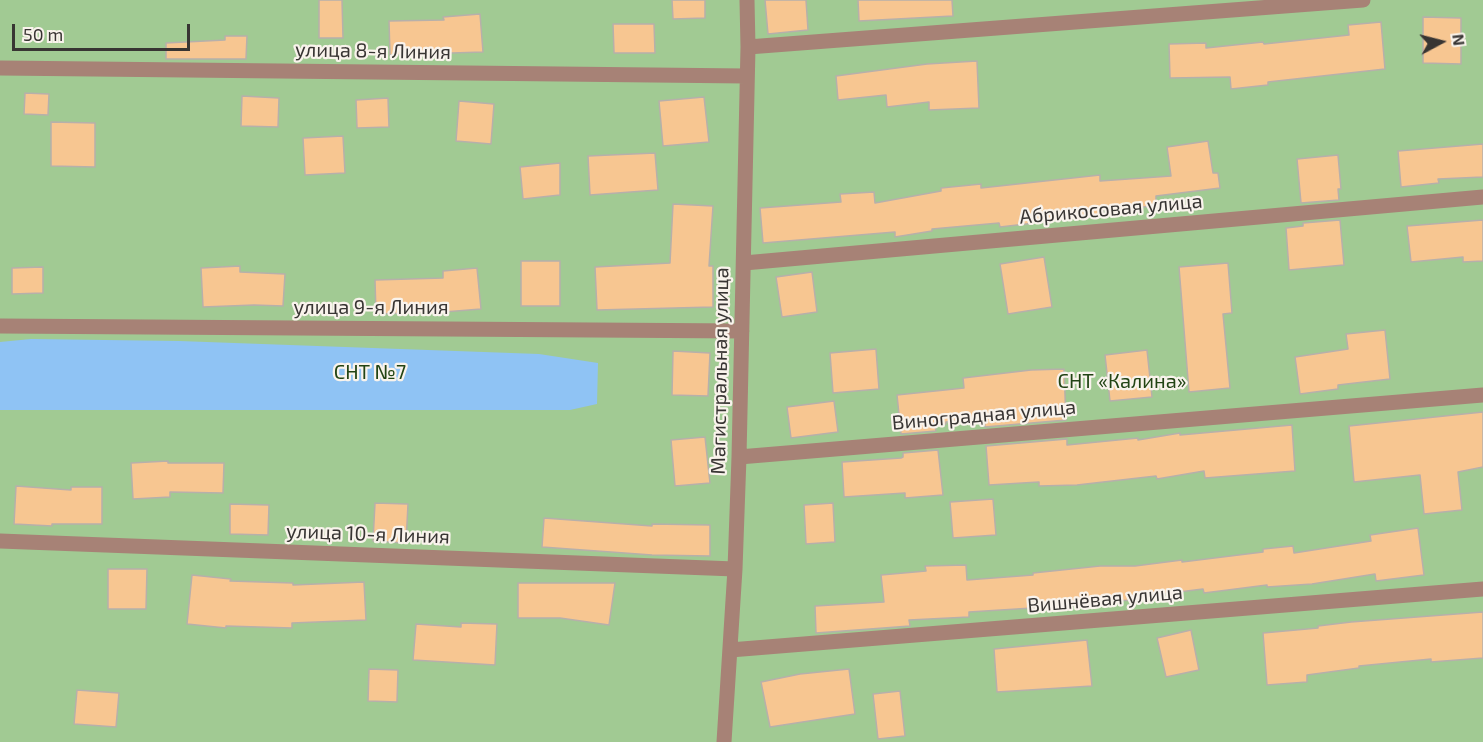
<!DOCTYPE html>
<html>
<head>
<meta charset="utf-8">
<style>
  body { margin:0 }
  #map { position:relative; width:1483px; height:742px; overflow:hidden; background:#ece6df; font-family:"Exo 2",sans-serif }
  canvas { display:block }
  .north { position:absolute; left:1411px; top:12px; width:60px; height:60px; -webkit-text-stroke:4px #f9f3ec; paint-order:stroke; rotate:83deg; font-size:16px; font-weight:700; line-height:24px; text-align:center; color:#383533 }
  .north::after { content:''; display:block; margin:auto; width:21px; height:27px; background:#383533; clip-path:polygon(50% 0,100% 100%,50% 72%,0 100%) }
  .scale { position:absolute; left:12px; top:24px; width:178px; height:27px; box-sizing:border-box; border:3px solid #383533; border-top:0; padding-left:8px; font-size:18px; line-height:21px; white-space:nowrap; color:#383533; -webkit-text-stroke:4px #f9f3ec; paint-order:stroke }
</style>
</head>
<body>
<div id="map">
<canvas width="1483" height="742"></canvas>
<div class="north">N</div>
<div class="scale">50 m</div>
</div>
<script>
const g = document.querySelector('canvas').getContext('2d');
g.lineJoin = 'round';
function paint(path, color) { g.fillStyle = color; g.fill(path, 'evenodd'); }
const poly = rows => new Path2D(rows.map(r => 'M' + r).join(''));
function stroke(path, color, width, dash) { g.strokeStyle = color; g.lineWidth = width; g.lineCap = dash ? 'butt' : 'round'; g.setLineDash(dash || []); g.stroke(path); }
function write(font, color, halo, rows, align = 'center') {
  g.font = font + ' "Exo 2",sans-serif'; g.lineWidth = 4.5; g.setLineDash([]); g.textBaseline = 'middle'; g.strokeStyle = halo; g.fillStyle = color; for (const [text, x, y, turn = 0] of rows) {
    g.save(); g.translate(x, y); g.rotate((+turn || 0) * Math.PI / 180); g.textAlign = isNaN(turn) ? turn : align; if (halo) g.strokeText(text, 0, 0); g.fillText(text, 0, 0); g.restore();
  }
}
const green = poly([
  [0,0,1483,0,1483,742,0,742]
]);
const water = poly([
  [31,339,179,341,539,354,598,363,597,404,570,410,0,410,0,342]
]);
const building = poly([
  [319,0,342,0,343,38,319,38,319,0],
  [672,0,705,0,705,18,673,19,672,0],
  [765,0,806,0,808,30,768,34,765,0],
  [858,0,952,0,953,16,859,21,858,0],
  [480,14,483,52,390,55,389,21,444,20,443,17,480,14],
  [1423,17,1461,18,1461,64,1423,63,1423,17],
  [1381,22,1385,69,1268,82,1268,85,1231,89,1230,77,1170,78,1169,44,1206,43,1206,48,1263,42,1264,44,1349,35,1348,25,1381,22],
  [613,24,654,24,655,53,614,53,613,24],
  [225,36,247,36,246,59,166,59,166,43,225,40,225,36],
  [977,61,979,108,929,110,929,102,887,107,886,95,838,100,836,76,927,64,977,61],
  [25,93,49,94,48,115,24,114,25,93],
  [242,96,279,98,278,127,241,126,242,96],
  [704,97,709,142,663,146,659,101,704,97],
  [388,98,389,127,357,128,356,100,388,98],
  [459,101,494,104,491,144,456,141,459,101],
  [51,122,95,123,95,167,51,166,51,122],
  [343,136,345,173,305,175,303,138,343,136],
  [1208,141,1213,173,1218,173,1220,188,1156,196,1156,206,1103,210,1104,215,1000,227,999,223,932,229,932,231,895,237,895,232,763,243,760,208,841,202,840,194,874,192,875,203,941,191,941,188,981,184,981,188,1100,175,1100,181,1171,176,1167,147,1208,141],
  [1483,144,1483,177,1438,179,1439,183,1401,187,1398,151,1483,144],
  [655,153,658,190,590,195,588,156,655,153],
  [1338,155,1341,189,1338,189,1339,200,1301,203,1297,159,1338,155],
  [560,163,560,195,523,199,520,167,560,163],
  [673,204,713,206,709,266,713,266,713,307,597,310,595,267,670,263,673,204],
  [1340,220,1344,265,1289,270,1286,228,1303,226,1303,223,1340,220],
  [1483,220,1483,261,1463,262,1463,257,1411,262,1407,226,1483,220],
  [1044,257,1052,307,1008,314,1000,264,1044,257],
  [521,261,560,261,560,306,521,306,521,261],
  [1228,263,1232,313,1223,314,1230,388,1189,392,1179,267,1228,263],
  [240,266,240,272,285,274,283,306,254,305,203,307,201,268,240,266],
  [43,267,43,293,12,294,12,268,43,267],
  [477,268,481,309,444,312,376,314,375,280,443,278,443,271,477,268],
  [812,272,817,312,782,317,776,277,812,272],
  [1385,330,1390,379,1338,385,1338,389,1300,394,1295,357,1348,349,1346,334,1385,330],
  [876,349,879,389,833,393,830,353,876,349],
  [1147,350,1152,397,1110,401,1105,355,1147,350],
  [673,351,710,353,708,396,672,395,673,351],
  [1064,369,1066,420,985,427,984,418,946,422,946,424,935,426,936,431,901,434,897,395,964,388,963,378,1031,370,1064,369],
  [834,401,838,432,791,438,787,407,834,401],
  [1483,412,1483,467,1458,472,1462,510,1424,514,1420,475,1354,482,1349,426,1483,412],
  [1292,425,1295,471,1205,478,1204,471,1157,479,1156,476,1077,485,1039,486,1039,482,989,485,986,446,1067,439,1067,445,1138,438,1138,440,1180,433,1180,435,1292,425],
  [705,437,710,483,675,486,671,440,705,437],
  [938,450,943,495,905,498,905,493,844,497,842,462,901,458,903,457,903,453,938,450],
  [168,461,168,463,224,463,223,493,170,492,170,497,133,499,131,463,168,461],
  [16,486,71,490,71,487,102,487,102,524,52,524,52,526,14,524,16,486],
  [993,499,996,535,953,538,950,502,993,499],
  [375,503,408,504,406,543,373,541,375,503],
  [833,503,835,542,806,544,804,505,833,503],
  [230,504,269,505,268,535,230,534,230,504],
  [544,518,652,526,652,524,710,525,710,556,652,555,542,547,544,518],
  [1418,528,1424,575,1376,581,1375,574,1312,584,1267,587,1267,585,1204,593,1203,589,1138,597,1138,600,1079,602,1080,605,969,612,969,617,909,620,910,626,816,633,815,606,884,602,881,575,926,571,925,566,966,565,967,580,1033,575,1033,573,1100,566,1135,566,1182,560,1182,562,1263,552,1263,549,1293,546,1294,553,1371,541,1370,535,1418,528],
  [108,569,147,569,146,609,108,609,108,569],
  [192,575,231,579,230,581,293,583,293,585,364,582,366,620,292,623,292,628,226,626,226,628,187,624,192,575],
  [518,583,615,583,609,625,560,618,518,618,518,583],
  [1483,612,1483,658,1431,662,1431,659,1359,666,1359,668,1307,675,1307,682,1267,685,1263,633,1318,628,1318,626,1351,622,1483,612],
  [461,623,497,624,495,665,413,660,416,624,461,627,461,623],
  [1191,630,1199,670,1166,677,1157,638,1191,630],
  [1087,640,1092,686,997,692,994,649,1087,640],
  [369,669,398,670,397,702,368,701,369,669],
  [849,669,855,714,770,727,761,682,800,674,849,669],
  [77,690,119,693,116,727,74,724,77,690],
  [900,691,905,736,878,739,873,694,900,691]
]);
const minor = poly([
  [748,47,1363,0],
  [0,68,746,76],
  [744,263,1483,197],
  [0,326,742,331],
  [739,457,1483,395],
  [0,541,735,569],
  [730,650,1483,589],
  [724,742,735,569,739,457,748,47,747,0]
]);
const streetNames = [
  ["улица 8-я Линия",373,51,1],
  ["Абрикосовая улица",1111,209,-5],
  ["улица 9-я Линия",371,307],
  ["Магистральная улица",720,371,-89],
  ["Виноградная улица",984,415,-5],
  ["улица 10-я Линия",368,534,2],
  ["Вишнёвая улица",1105,599,-5]
];
const parkNames = [
  ["СНТ №7",370,372],
  ["СНТ «Калина»",1122,381]
];
paint(green, '#a1ca93');
paint(water, '#8fc3f4');
paint(building, '#f7c691');
stroke(building, '#b7b0aa', 1.5);
stroke(minor, '#a78276', 15);
write('20px', '#383533', '#f9f3ec', streetNames);
write('20px', '#224414', '#f9f3ec', parkNames);
</script>
</body>
</html>
